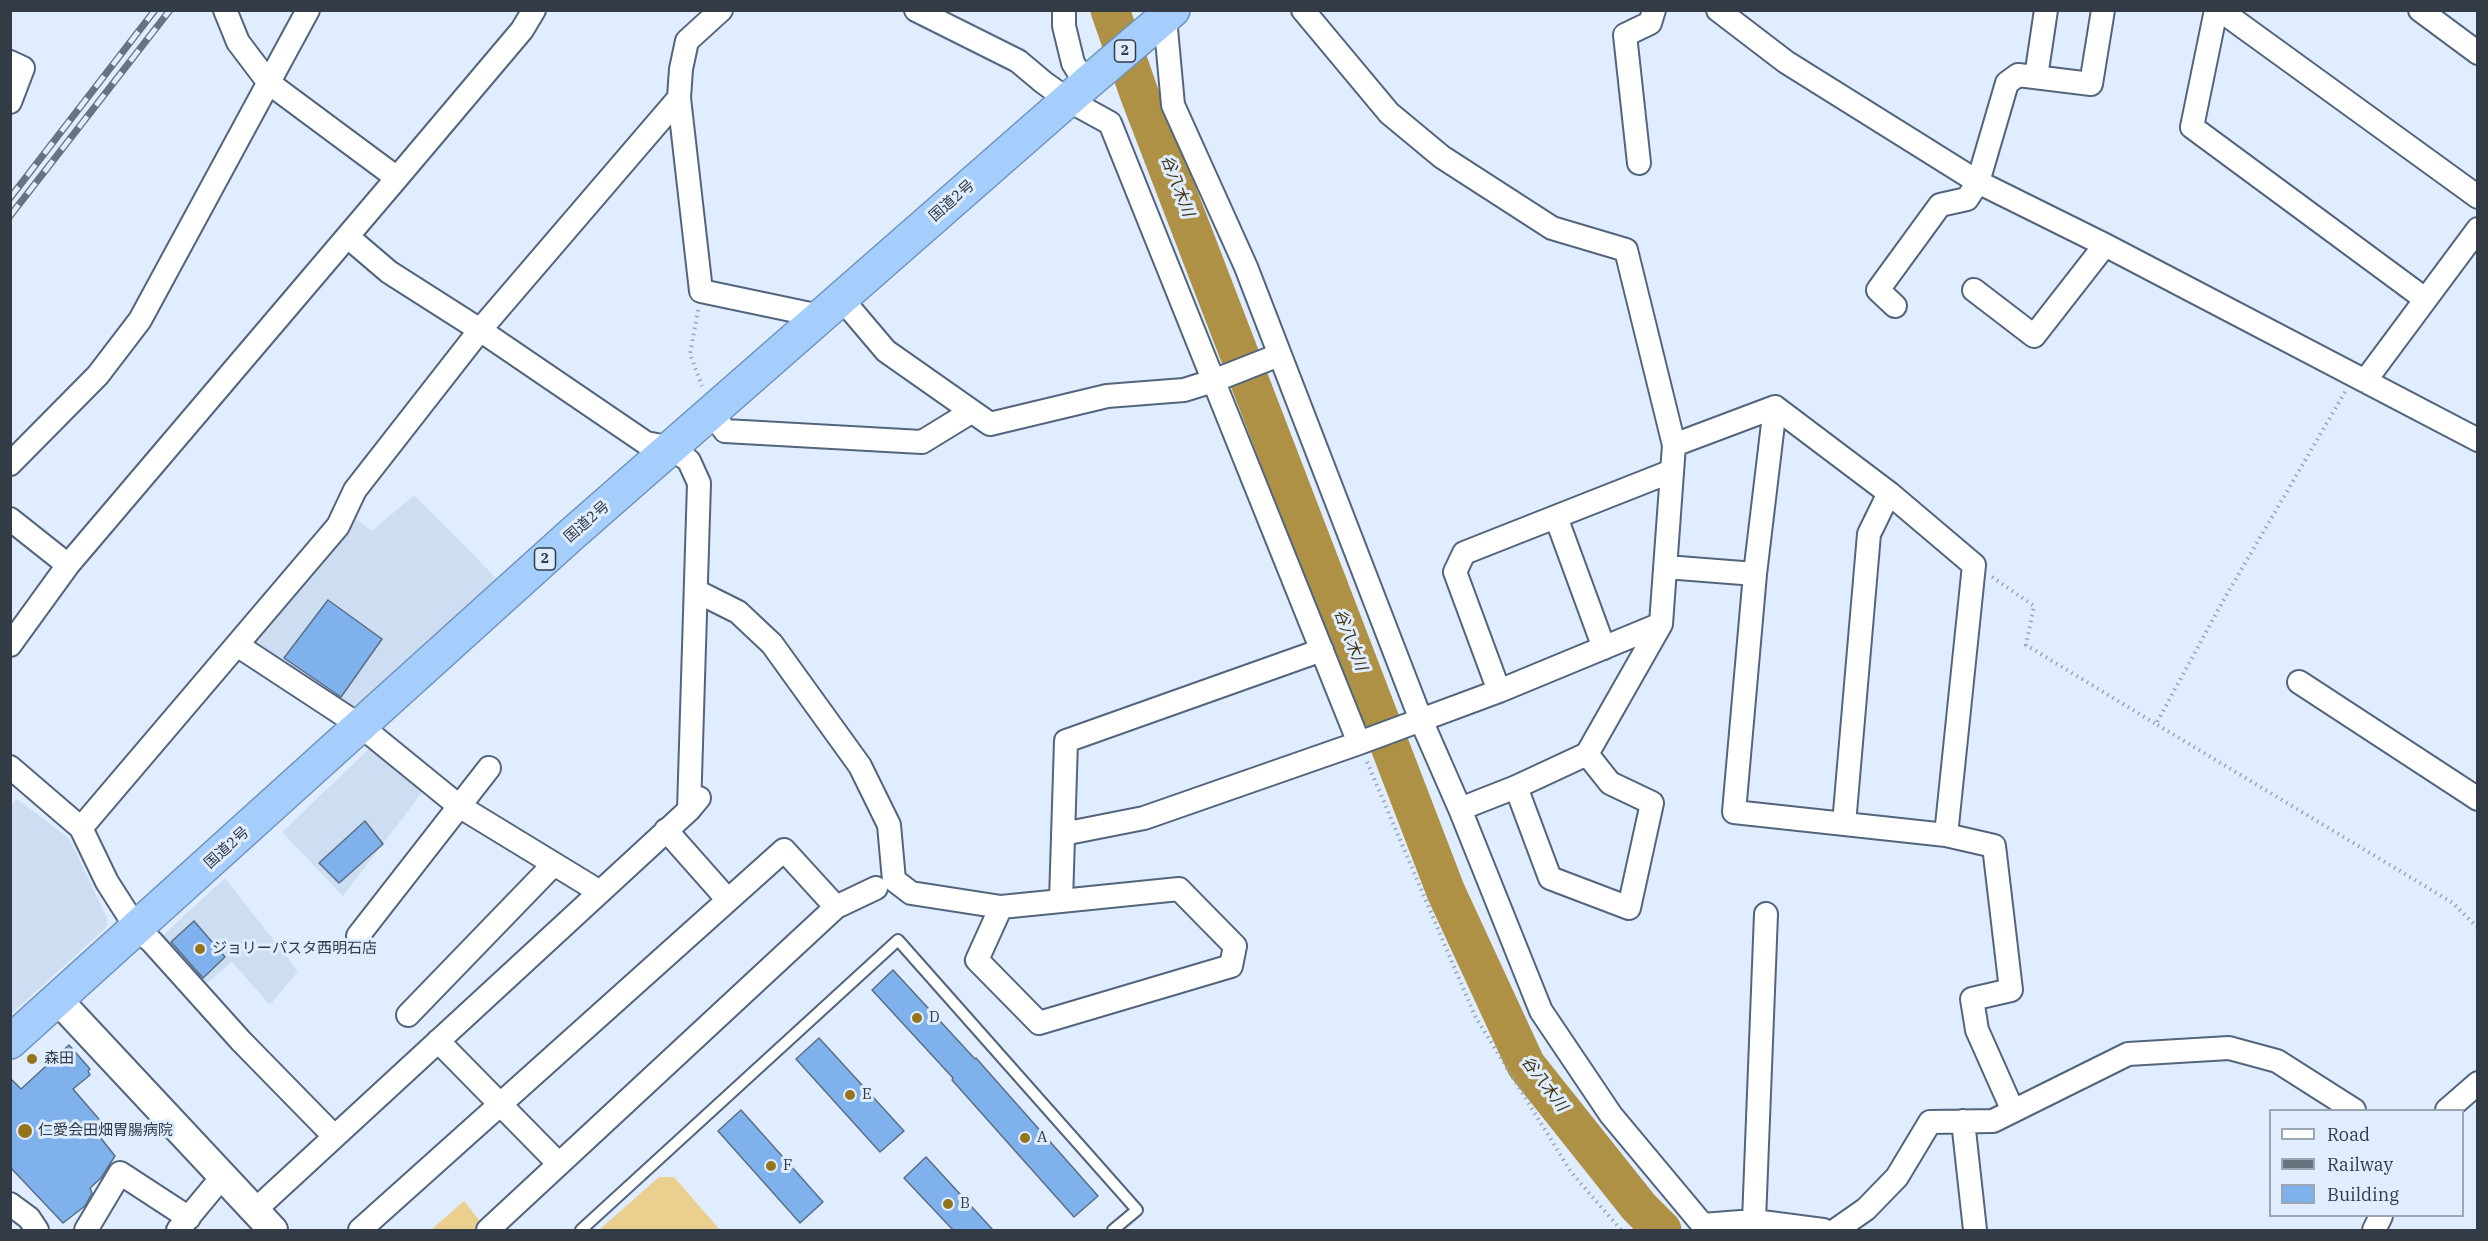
<!DOCTYPE html>
<html>
<head>
<meta charset="utf-8">
<style>
  body { margin:0 }
  #map { position:relative; width:2488px; height:1241px; overflow:hidden; background:#e0edfe; font-family:"IBM Plex Serif",serif }
  canvas { display:block }
  .frame { position:absolute; inset:0; border:12px solid #323b46; pointer-events:none }
  .legend { position:absolute; left:2269px; top:1109px; width:195px; height:108px; box-sizing:border-box; background:#e0edfe; border:2px solid #9aa6b4; margin:0; padding:8px 10px; list-style:none; font-size:18px; color:#323b46 }
  .legend li { display:flex; align-items:center; gap:12px; height:30px }
  .legend b { width:30px; border:2px solid #9aa6b4 }
</style>
</head>
<body>
<div id="map">
<canvas width="2488" height="1241"></canvas>
<div class="frame"></div>
<ul class="legend">
<li><b style="height:8px;background:#fff"></b>Road</li>
<li><b style="height:8px;background:#697380"></b>Railway</li>
<li><b style="height:16px;background:#7fb1ec"></b>Building</li>
</ul>
</div>
<script>
const g = document.querySelector('canvas').getContext('2d');
g.lineJoin = 'round';
function paint(path, color) { g.fillStyle = color; g.fill(path, 'evenodd'); }
const poly = rows => new Path2D(rows.map(r => 'M' + r).join(''));
function stroke(path, color, width, dash) { g.strokeStyle = color; g.lineWidth = width; g.lineCap = dash ? 'butt' : 'round'; g.setLineDash(dash || []); g.stroke(path); }
function write(font, color, halo, rows, align = 'center') {
  g.font = font + ' "IBM Plex Serif","Noto Sans JP",serif'; g.lineWidth = 6; g.setLineDash([]); g.textBaseline = 'middle'; g.strokeStyle = halo; g.fillStyle = color; for (const [text, x, y, turn = 0] of rows) {
    g.save(); g.translate(x, y); g.rotate((+turn || 0) * Math.PI / 180); g.textAlign = isNaN(turn) ? turn : align; if (halo) g.strokeText(text, 0, 0); g.fillText(text, 0, 0); g.restore();
  }
}
const built = poly([
  [414,495,497,579,349,712,250,639,353,517,372,531],
  [369,749,424,790,343,896,282,832],
  [17,799,69,838,107,918,107,927,11,1014,10,807],
  [225,878,298,971,270,1005,232,962,204,985,161,937]
]);
const green = poly([
  [659,1177,674,1177,720,1230,599,1230],
  [464,1201,487,1230,431,1230]
]);
const river = poly([
  [1110,10,1140,96,1446,892,1526,1065,1639,1207,1662,1230]
]);
const building = poly([
  [328,600,382,639,341,697,284,658,328,600],
  [365,821,383,844,339,883,319,863,365,821],
  [194,921,225,957,203,978,171,942,194,921],
  [893,970,975,1059,976,1058,1098,1196,1074,1217,952,1080,953,1078,872,990,893,970],
  [819,1038,904,1131,880,1152,796,1059,819,1038],
  [69,1045,90,1069,88,1071,90,1075,73,1089,104,1125,96,1132,115,1156,101,1178,90,1188,92,1193,85,1206,63,1223,10,1167,10,1078,21,1089,69,1045],
  [741,1110,823,1202,800,1223,718,1131,741,1110],
  [926,1157,993,1230,953,1230,904,1178,926,1157]
]);
const path = poly([
  [698,310,690,354,702,386],
  [2345,392,2223,601,2156,724,2453,903,2478,928],
  [1992,577,2034,606,2026,645,2156,724],
  [1367,762,1475,1016,1571,1172,1621,1230]
]);
const service = poly([
  [581,1230,898,940,1137,1210,1113,1230]
]);
const minor = poly([
  [225,10,238,42,269,83,397,178],
  [721,10,687,41,681,69,679,98,701,291,820,316],
  [916,10,1018,61,1043,82,1068,100,1110,123,1359,743],
  [1064,10,1064,26,1073,63,1086,84],
  [1303,10,1389,113,1442,157,1552,228,1626,250,1674,445,1661,624,1587,754,1516,787,1460,809],
  [1718,10,1786,62,1978,182,2105,245,2478,440],
  [2216,10,2192,127,2425,299],
  [2220,10,2478,197],
  [2420,10,2478,53],
  [1165,18,1173,105,1246,267,1421,720,1460,809,1541,1011,1611,1115,1707,1230],
  [10,62,23,68,10,102],
  [2036,77,2046,10],
  [1639,163,1625,35,1650,23,1654,10],
  [348,237,389,272,480,330,646,443,672,448,689,461,699,483,689,810],
  [1974,290,2034,336,2105,245],
  [841,298,886,351,990,424,1107,396,1184,390,1213,381,1279,355],
  [1895,306,1878,290,1940,205,1967,199,1978,182,2007,83,2018,75,2091,84,2103,10],
  [2365,381,2478,229],
  [712,413,725,431,922,442,971,412],
  [1674,445,1775,407,1889,493,1974,565,1946,835,1994,846,2011,990,1972,999,1977,1030,2013,1111],
  [10,464,98,375,140,320,308,10],
  [1556,517,1604,648],
  [10,519,68,565],
  [1666,567,1755,574,1734,812,1946,835],
  [1755,574,1775,407],
  [696,591,738,612,772,644,860,766,889,825,894,880,911,893,1001,907,1061,901,1066,741,1322,650],
  [10,645,68,565,397,178,522,30,534,10],
  [237,645,362,727,459,806,600,892],
  [2299,682,2478,799],
  [1499,691,1455,572,1464,553,1672,471],
  [10,767,81,828,107,882,137,929,152,942,241,1041,334,1136],
  [1516,787,1550,878,1629,908,1652,803,1610,783,1587,754],
  [1844,824,1869,534,1889,493],
  [81,828,338,526,355,490,480,330,679,98],
  [666,830,728,900],
  [1063,834,1144,818,1359,743,1499,691,1661,624],
  [1001,907,977,960,1039,1023,1231,966,1235,946,1179,889,1061,901],
  [358,936,489,768],
  [408,1015,554,864],
  [438,1041,558,1163],
  [2447,1110,2478,1083],
  [1963,1121,1975,1230],
  [10,1204,29,1218,37,1230],
  [254,1211,689,810,699,798],
  [1754,1221,1766,914],
  [1702,1225,1754,1221,1823,1230],
  [86,1230,120,1173,189,1218],
  [178,1230,222,1177],
  [360,1230,784,850,836,907],
  [488,1230,836,907,876,888],
  [1836,1230,1866,1209,1897,1177,1930,1122,1993,1121,2128,1054,2229,1048,2277,1061,2354,1110],
  [2374,1230,2381,1216]
]);
const tertiary = poly([
  [58,1000,273,1230]
]);
const trunk = poly([
  [10,1042,571,535,1086,84,1173,10]
]);
const rail = poly([
  [10,198,155,10],
  [10,216,170,10]
]);
const markers = [
  [200,949,6,"#94751c"],
  [917,1018,6,"#94751c"],
  [32,1059,6,"#94751c"],
  [850,1095,6,"#94751c"],
  [25,1131,8,"#94751c"],
  [1025,1138,6,"#94751c"],
  [771,1166,6,"#94751c"],
  [948,1204,6,"#94751c"]
];
const shields = [
  [1125,51,21],
  [545,559,21]
];
const shieldNames = [
  ["2",1125,51],
  ["2",545,559]
];
const streetNames = [
  ["国道2号",952,201,-41],
  ["国道2号",587,522,-41],
  ["国道2号",227,848,-42]
];
const poiNames = [
  ["ジョリーパスタ西明石店",212,949],
  ["D",929,1018],
  ["森田",44,1059],
  ["E",862,1095],
  ["仁愛会田畑胃腸病院",38,1131],
  ["A",1037,1138],
  ["F",783,1166],
  ["B",960,1204]
];
const waterNames = [
  ["谷八木川",1177,186,69],
  ["谷八木川",1350,640,69],
  ["谷八木川",1544,1084,53]
];
paint(built, '#cedef2');
paint(green, '#eacf8e');
stroke(river, '#af9146', 39);
paint(building, '#7fb1ec');
stroke(building, '#596d84', 1.5);
stroke(service, '#52657d', 14);
stroke(minor, '#52657d', 26);
stroke(tertiary, '#52657d', 32);
stroke(trunk, '#6f92bc', 36);
stroke(path, '#99a5b3', 4, [1.5, 4.5]);
stroke(service, '#fff', 10);
stroke(minor, '#fff', 22);
stroke(tertiary, '#fff', 28);
stroke(trunk, '#a6cefc', 33);
stroke(rail, '#697380', 7);
stroke(rail, '#e0edfe', 4.5, [14]);
for (const [x, y, r, color] of markers) { const dot = new Path2D(); dot.arc(x, y, r, 0, 2 * Math.PI); g.fillStyle = color; g.fill(dot); stroke(dot, '#e0edfe', 2); }
for (const [x, y, w] of shields) { const box = new Path2D(); box.roundRect(x - w / 2, y - 11, w, 22, 4.5); g.fillStyle = '#e0edfe'; g.fill(box); stroke(box, '#323b46', 1.5); }
write('bold 14px', '#323b46', null, shieldNames);
write('15px', '#323b46', '#e0edfe', streetNames);
write('15px', '#323b46', '#e0edfe', poiNames, 'left');
write('italic 16px', '#3f3211', '#e0edfe', waterNames);
</script>
</body>
</html>
